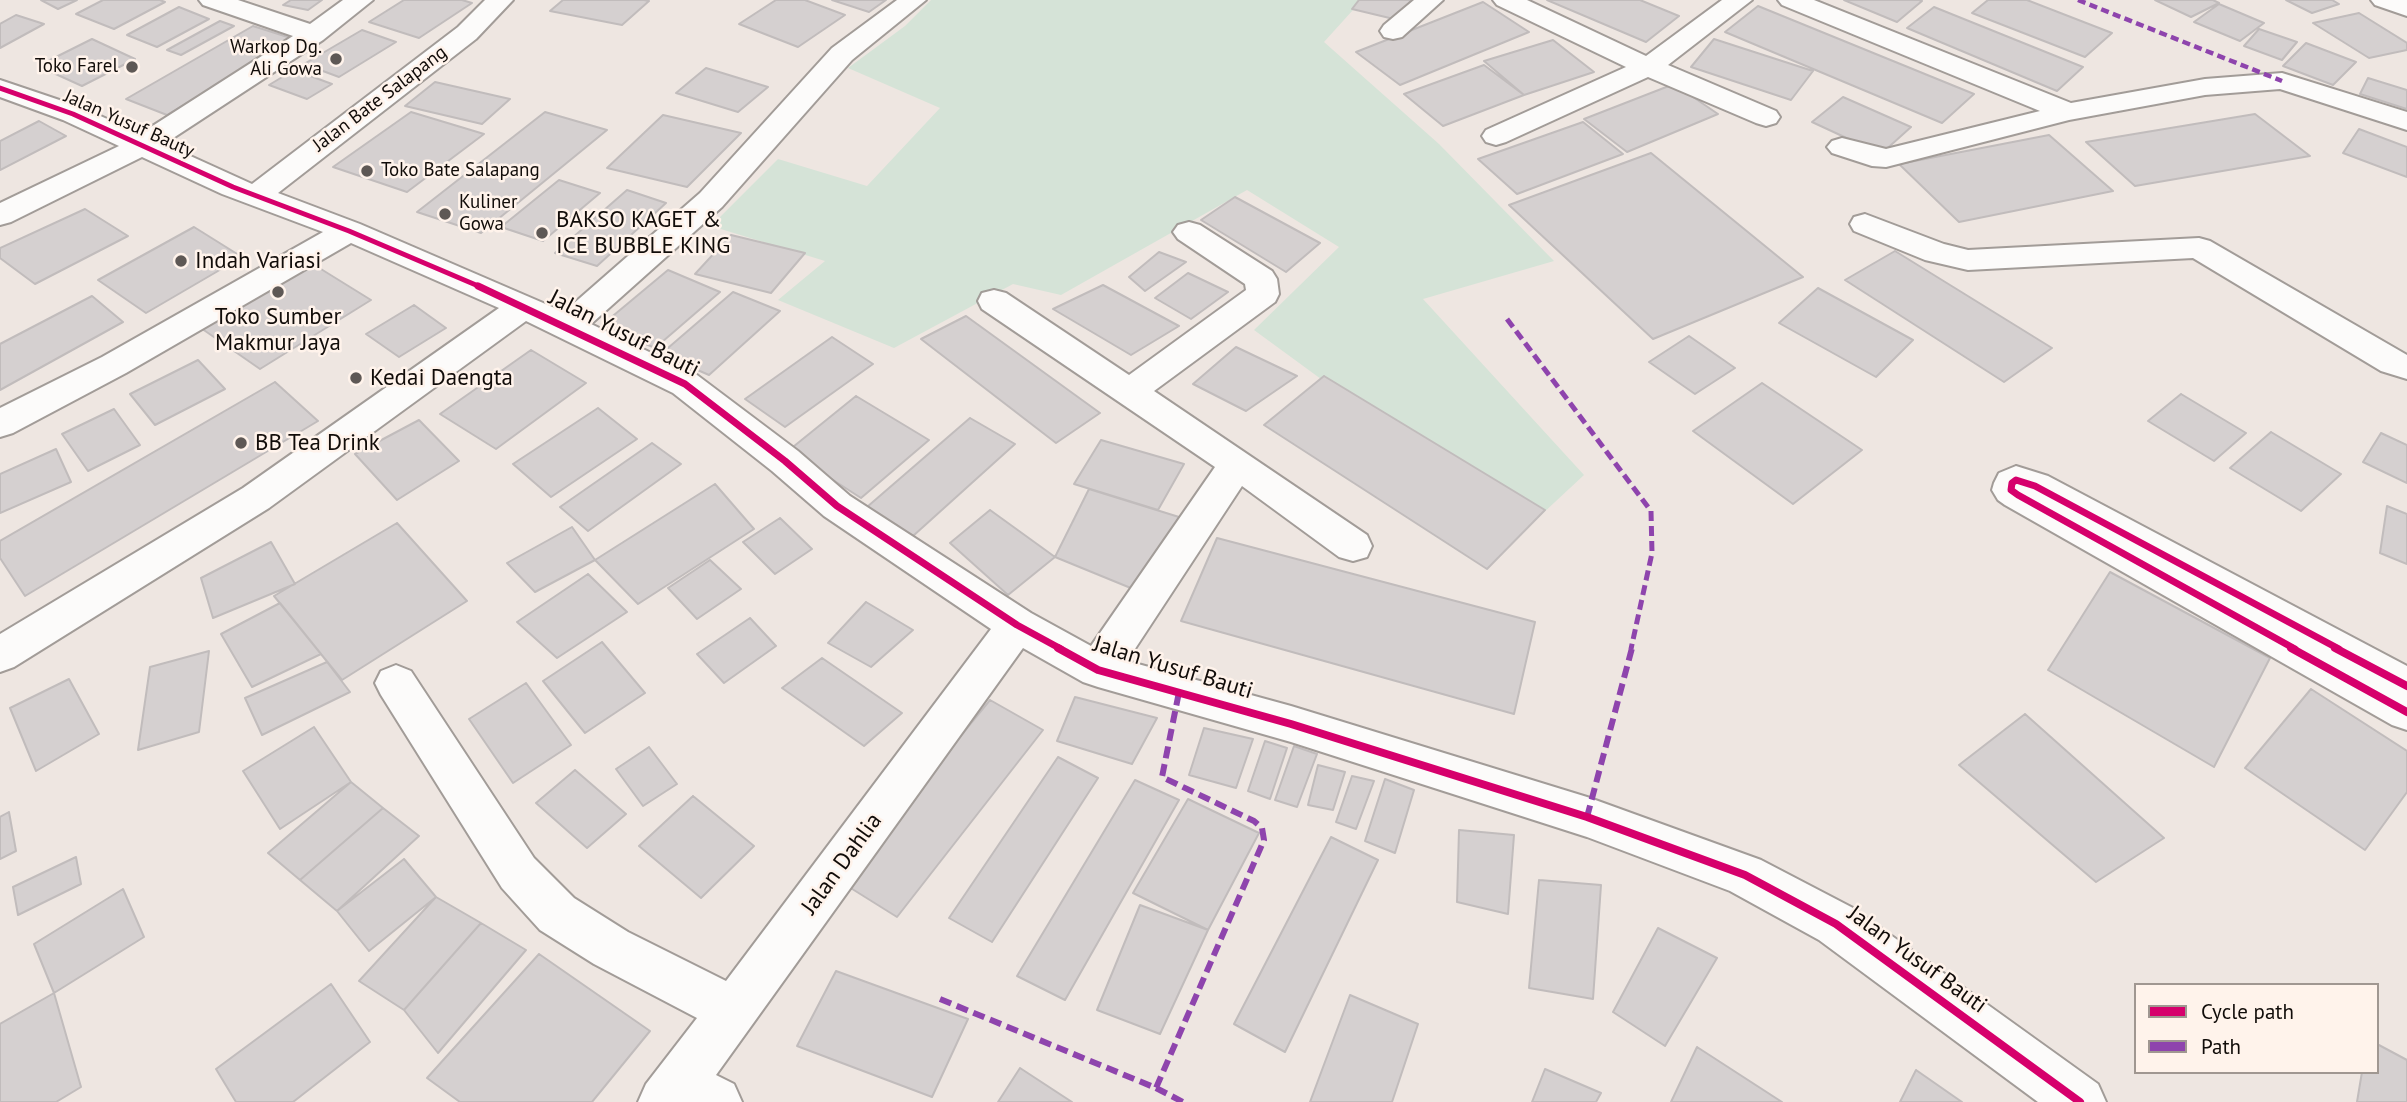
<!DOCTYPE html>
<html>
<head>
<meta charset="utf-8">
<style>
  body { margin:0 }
  #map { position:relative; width:2407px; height:1102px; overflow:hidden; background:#eee6e1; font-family:"PT Sans",sans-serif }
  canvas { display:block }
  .legend { position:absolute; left:2134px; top:983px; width:245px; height:91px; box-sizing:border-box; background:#fff3eb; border:2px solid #a09791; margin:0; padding:9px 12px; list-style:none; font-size:21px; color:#110c09 }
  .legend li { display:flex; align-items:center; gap:14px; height:35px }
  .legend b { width:35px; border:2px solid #a09791 }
</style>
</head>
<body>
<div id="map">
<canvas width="2407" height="1102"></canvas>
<ul class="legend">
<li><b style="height:9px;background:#d6006c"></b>Cycle path</li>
<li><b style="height:9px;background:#8e44ad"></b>Path</li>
</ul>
</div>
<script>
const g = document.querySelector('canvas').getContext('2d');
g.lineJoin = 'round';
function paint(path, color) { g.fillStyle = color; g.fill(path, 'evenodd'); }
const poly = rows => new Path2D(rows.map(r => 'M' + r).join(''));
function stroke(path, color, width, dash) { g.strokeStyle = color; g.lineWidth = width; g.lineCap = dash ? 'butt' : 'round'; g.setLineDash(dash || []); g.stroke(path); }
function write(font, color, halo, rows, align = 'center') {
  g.font = font + ' "PT Sans",sans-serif'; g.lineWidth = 5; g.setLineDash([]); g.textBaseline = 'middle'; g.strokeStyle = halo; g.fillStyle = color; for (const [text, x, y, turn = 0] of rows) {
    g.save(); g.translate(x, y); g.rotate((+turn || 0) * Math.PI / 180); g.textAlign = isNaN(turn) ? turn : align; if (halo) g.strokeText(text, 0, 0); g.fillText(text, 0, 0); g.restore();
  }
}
const green = poly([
  [931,0,1362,0,1324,42,1439,144,1554,261,1423,299,1584,475,1526,529,1254,330,1339,247,1247,190,1061,295,1013,284,894,348,778,300,825,261,711,226,778,159,867,186,940,108,848,68,905,26]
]);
const building = poly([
  [41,0,77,0,58,9,41,0],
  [103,0,160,0,165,2,114,29,76,14,103,0],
  [291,0,322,0,308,10,283,5,291,0],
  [404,0,462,0,472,3,419,38,369,22,404,0],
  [563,0,644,0,649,1,622,25,550,11,563,0],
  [776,0,805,0,845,15,798,47,739,24,776,0],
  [832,0,886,0,869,12,832,0],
  [1359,0,1411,0,1398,20,1352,9,1359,0],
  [1547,0,1640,0,1679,16,1646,42,1547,0],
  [1844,0,1919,0,1922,1,1897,22,1844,0],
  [1988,0,2027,0,2112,33,2085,57,1972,13,1988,0],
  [2155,0,2213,0,2219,3,2191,17,2155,0],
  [2286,0,2332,0,2339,4,2312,13,2286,0],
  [1483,2,1529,32,1400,85,1356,52,1483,2],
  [2219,4,2264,23,2240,41,2194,22,2219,4],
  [1758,6,1974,94,1942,123,1725,32,1758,6],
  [179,7,209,19,157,47,127,35,179,7],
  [1934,7,2083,67,2057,91,1907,28,1934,7],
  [2359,13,2407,43,2407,50,2369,58,2313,23,2359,13],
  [16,15,44,24,0,48,0,24,16,15],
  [220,21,234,26,181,55,167,50,220,21],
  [253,26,294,39,167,115,126,99,253,26],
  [2259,29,2297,42,2282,60,2244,46,2259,29],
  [362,30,396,42,339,77,304,64,362,30],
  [92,39,135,59,82,86,38,66,92,39],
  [1714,39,1813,71,1791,100,1691,67,1714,39],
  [1553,40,1594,72,1524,95,1484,61,1553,40],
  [2306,43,2356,62,2333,85,2283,66,2306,43],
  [1484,65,1524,95,1443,126,1404,94,1484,65],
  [706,68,768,87,738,112,676,93,706,68],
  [294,70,332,84,307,99,269,85,294,70],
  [2368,78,2407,90,2407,109,2360,94,2368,78],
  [435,82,510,99,482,124,405,106,435,82],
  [1674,84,1718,114,1627,152,1584,119,1674,84],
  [1843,97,1911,127,1881,154,1812,122,1843,97],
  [411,112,484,134,407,192,333,167,411,112],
  [545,112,607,130,481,233,417,212,545,112],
  [2255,114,2310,156,2135,186,2086,142,2255,114],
  [663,115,741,133,687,187,607,168,663,115],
  [39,121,66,136,0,170,0,141,39,121],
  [1583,122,1623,154,1517,194,1478,159,1583,122],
  [2359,129,2407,147,2407,177,2343,153,2359,129],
  [2049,135,2113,191,1959,222,1899,164,2049,135],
  [1651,153,1803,277,1653,339,1509,205,1651,153],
  [559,180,600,193,543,241,501,227,559,180],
  [627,190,666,203,597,266,555,253,627,190],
  [1235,197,1320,243,1286,272,1201,220,1235,197],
  [85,209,128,236,35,284,0,258,0,248,85,209],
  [194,227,242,257,146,313,98,280,194,227],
  [731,235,805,253,771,293,695,274,731,235],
  [1895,251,2052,348,2004,382,1845,280,1895,251],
  [1159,252,1186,262,1145,291,1129,277,1159,252],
  [308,261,371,300,260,369,198,326,308,261],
  [668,270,720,292,655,348,602,325,668,270],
  [1188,273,1228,292,1191,319,1155,298,1188,273],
  [1103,285,1179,326,1131,355,1053,309,1103,285],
  [1818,288,1913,340,1876,377,1779,323,1818,288],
  [733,292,780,311,709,375,661,354,733,292],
  [92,296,123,322,0,390,0,344,92,296],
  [414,305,446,328,399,357,366,334,414,305],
  [966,316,1100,413,1056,443,921,339,966,316],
  [1689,336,1735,368,1695,394,1649,362,1689,336],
  [832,337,873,364,785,427,745,399,832,337],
  [1236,347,1297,376,1246,411,1193,384,1236,347],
  [531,350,586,383,496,449,440,414,531,350],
  [198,360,225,389,155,425,130,394,198,360],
  [1324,376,1545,510,1487,569,1264,425,1324,376],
  [275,382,318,421,25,596,0,558,0,541,275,382],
  [1762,383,1862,450,1793,504,1693,431,1762,383],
  [2181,394,2246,433,2214,461,2148,421,2181,394],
  [856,396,929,440,861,498,788,451,856,396],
  [598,408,637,439,551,497,513,464,598,408],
  [114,409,140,445,88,471,62,434,114,409],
  [970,418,1015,444,913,536,867,507,970,418],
  [419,420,459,461,397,500,355,454,419,420],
  [2271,432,2341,474,2301,511,2230,468,2271,432],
  [2381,433,2407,445,2407,483,2363,462,2381,433],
  [1101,440,1184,464,1158,510,1074,484,1101,440],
  [652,443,681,464,588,531,560,507,652,443],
  [56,449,71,482,0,513,0,474,56,449],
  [715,484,754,529,638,604,595,560,715,484],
  [1089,489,1179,517,1138,591,1055,557,1089,489],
  [2387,506,2407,514,2407,564,2380,553,2387,506],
  [990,510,1055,557,1008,595,950,543,990,510],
  [780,518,812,549,775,574,743,542,780,518],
  [397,523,467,601,342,680,274,596,397,523],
  [572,527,595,560,535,592,507,563,572,527],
  [1217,538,1535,622,1514,714,1181,621,1217,538],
  [271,542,295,584,213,618,201,578,271,542],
  [710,560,741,589,697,619,668,588,710,560],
  [2110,572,2270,658,2214,767,2048,670,2110,572],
  [588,574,627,612,557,658,517,622,588,574],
  [866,602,913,630,871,667,828,643,866,602],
  [280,603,321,654,252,687,221,634,280,603],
  [750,618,776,646,724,683,697,654,750,618],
  [602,642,645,693,585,733,543,681,602,642],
  [209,651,199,732,138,750,150,667,209,651],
  [822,658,902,713,864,746,782,688,822,658],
  [327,662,350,692,262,735,245,698,327,662],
  [69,679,99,734,36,771,10,708,69,679],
  [526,683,571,745,513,783,469,719,526,683],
  [2311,689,2407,751,2407,792,2365,850,2245,768,2311,689],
  [1075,697,1157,718,1132,764,1057,741,1075,697],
  [990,700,1043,730,897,917,841,882,990,700],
  [2025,714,2164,838,2096,882,1959,765,2025,714],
  [314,727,351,782,280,829,243,771,314,727],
  [1204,728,1253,739,1236,788,1189,775,1204,728],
  [1265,741,1287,748,1270,799,1248,791,1265,741],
  [1294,746,1317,754,1297,807,1275,800,1294,746],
  [649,747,677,784,643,806,616,769,649,747],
  [1058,757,1098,778,992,942,949,918,1058,757],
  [1318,765,1345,772,1333,810,1308,805,1318,765],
  [575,770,626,814,587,848,536,803,575,770],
  [1352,776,1374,781,1356,829,1336,822,1352,776],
  [1385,779,1414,790,1395,853,1365,841,1385,779],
  [1135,780,1179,800,1065,1000,1017,976,1135,780],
  [351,782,383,808,300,880,268,853,351,782],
  [693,796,754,846,701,898,639,846,693,796],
  [1188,799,1259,833,1208,930,1133,893,1188,799],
  [383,808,419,836,337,911,300,880,383,808],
  [9,812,16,851,0,859,0,817,9,812],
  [1459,830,1514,835,1508,914,1457,902,1459,830],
  [1331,837,1378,860,1285,1052,1234,1024,1331,837],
  [76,857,81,884,18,915,13,887,76,857],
  [404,859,436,897,369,951,337,911,404,859],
  [1539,880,1601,885,1593,999,1529,988,1539,880],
  [123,889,144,937,54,993,34,944,123,889],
  [436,897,481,923,404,1010,359,981,436,897],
  [1140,905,1208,930,1160,1034,1097,1010,1140,905],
  [481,923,526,950,438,1053,404,1010,481,923],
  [1658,928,1717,958,1665,1046,1613,1012,1658,928],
  [539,954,650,1031,592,1102,460,1102,427,1078,539,954],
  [836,971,968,1019,932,1097,797,1046,836,971],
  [331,984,370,1042,293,1102,236,1102,216,1069,331,984],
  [54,993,81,1087,56,1102,0,1102,0,1024,54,993],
  [1350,995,1418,1024,1392,1102,1310,1102,1350,995],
  [2377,1044,2407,1060,2407,1102,2357,1102,2362,1072,2377,1072,2377,1044],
  [1697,1047,1782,1102,1671,1102,1697,1047],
  [1020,1068,1072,1102,998,1102,1020,1068],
  [1545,1069,1601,1093,1596,1102,1532,1102,1545,1069],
  [1916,1070,1962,1102,1900,1102,1916,1070]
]);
const minor = poly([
  [199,0,238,0,310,24,343,0,373,0,323,40,164,144,252,184,458,27,485,0,513,0,476,39,278,193,360,224,564,312,700,193,832,48,897,0,926,0,852,60,722,207,591,324,697,375,798,451,850,496,1031,613,1091,646,1215,467,982,309,978,301,982,293,994,290,1006,293,1129,375,1246,290,1245,284,1178,239,1173,232,1178,225,1189,222,1200,225,1272,271,1277,279,1279,294,1275,302,1154,391,1367,535,1372,546,1367,557,1353,561,1339,557,1242,486,1127,661,1291,706,1587,797,1761,860,1853,908,2098,1084,2106,1102,2038,1102,1819,940,1730,891,1587,837,1291,742,1098,687,1083,682,1023,648,716,1075,734,1084,742,1102,638,1102,646,1084,697,1018,594,964,540,930,502,888,381,695,375,683,381,671,396,665,411,671,534,858,574,898,628,932,726,981,991,629,824,516,772,471,673,393,526,321,269,508,14,667,0,672,0,634,243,488,499,308,351,243,126,373,13,433,0,437,0,408,102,357,323,232,222,194,142,157,11,222,0,225,0,203,119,146,63,120,0,97,0,80,83,108,140,134,293,36,203,5,199,0],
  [1414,0,1443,0,1402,37,1393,39,1384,37,1380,31,1384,25,1414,0],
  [1493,0,1527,0,1646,56,1722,0,1752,0,1668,65,1776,111,1780,117,1776,123,1766,126,1756,123,1648,77,1506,142,1496,145,1486,142,1482,136,1486,130,1626,67,1497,5,1493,0],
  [1778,0,1814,0,2071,103,2205,79,2282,73,2407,112,2407,130,2280,89,2205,95,2069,120,1886,167,1872,166,1832,153,1827,147,1832,141,1842,138,1886,149,2040,111,1782,5,1778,0],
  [2371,0,2407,0,2407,16,2375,5,2371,0],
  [1865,214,1944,244,1968,250,2199,238,2210,241,2407,355,2407,379,2381,371,2193,258,1968,270,1925,260,1854,231,1850,224,1854,217,1865,214],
  [2016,466,2048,476,2407,666,2407,730,2392,725,2005,505,1998,500,1992,490,1994,483,1999,473,2016,466]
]);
const quietFar2 = poly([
  [2078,0,2282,81]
]);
const quietFar1 = poly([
  [1507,319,1651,511,1652,553,1631,649]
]);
const quiet = poly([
  [1587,817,1632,648],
  [940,999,1156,1088,1264,840,1262,828,1254,821,1162,777,1179,692],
  [1156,1088,1183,1102]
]);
const cyclewayFar2 = poly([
  [0,88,73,114,233,187,349,231,483,288]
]);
const cyclewayFar1 = poly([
  [478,286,685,384,785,461,837,506,1017,625,1061,649],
  [2295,649,2018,495,2011,490,2012,483,2016,480,2035,486,2339,649]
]);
const cycleway = poly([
  [1058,648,1098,670,1291,724,1587,817,1745,875,1836,924,2080,1102],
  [2291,648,2407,712],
  [2335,648,2407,686]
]);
const markers = [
  [336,59,7,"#5e5855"],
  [132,67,7,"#5e5855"],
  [367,171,7,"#5e5855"],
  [445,214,7,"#5e5855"],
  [542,233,7,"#5e5855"],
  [181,261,7,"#5e5855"],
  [278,292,7,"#5e5855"],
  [356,378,7,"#5e5855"],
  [241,443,7,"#5e5855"]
];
const farPoinames = [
  ["Warkop Dg.",322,48],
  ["Ali Gowa",322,70],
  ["Toko Farel",118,67],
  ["Toko Bate Salapang",381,171,"left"],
  ["Kuliner",459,203,"left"],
  ["Gowa",459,225,"left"]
];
const farStreetnames = [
  ["Jalan Bate Salapang",380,99,-37],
  ["Jalan Yusuf Bauty",129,124,24]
];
const poiNames = [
  ["BAKSO KAGET &",556,220],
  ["ICE BUBBLE KING",556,246],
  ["Indah Variasi",195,261],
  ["Toko Sumber",278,317,"center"],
  ["Makmur Jaya",278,343,"center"],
  ["Kedai Daengta",370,378],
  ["BB Tea Drink",255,443]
];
const streetNames = [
  ["Jalan Yusuf Bauti",624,334,27],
  ["Jalan Yusuf Bauti",1173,668,17],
  ["Jalan Dahlia",842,864,-54],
  ["Jalan Yusuf Bauti",1917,960,36]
];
paint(green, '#d5e3d7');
paint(building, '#d5d0d0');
stroke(building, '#c1bcbc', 2);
stroke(minor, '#a29c98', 4);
paint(minor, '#fcfbfa');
stroke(quietFar2, '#8e44ad', 4.5, [8, 4.5]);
stroke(quietFar1, '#8e44ad', 5, [10, 5]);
stroke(quiet, '#8e44ad', 6, [12, 6]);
stroke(cyclewayFar2, '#d6006c', 5);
stroke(cyclewayFar1, '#d6006c', 7);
stroke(cycleway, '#d6006c', 8);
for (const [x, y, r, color] of markers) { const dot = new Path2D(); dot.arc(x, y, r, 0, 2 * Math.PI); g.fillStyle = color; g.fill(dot); stroke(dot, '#fff3eb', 2.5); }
write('19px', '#110c09', '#fff3eb', farPoinames, 'right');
write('19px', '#110c09', '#fff3eb', farStreetnames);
write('23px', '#110c09', '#fff3eb', poiNames, 'left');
write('23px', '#110c09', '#fff3eb', streetNames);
</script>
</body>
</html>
